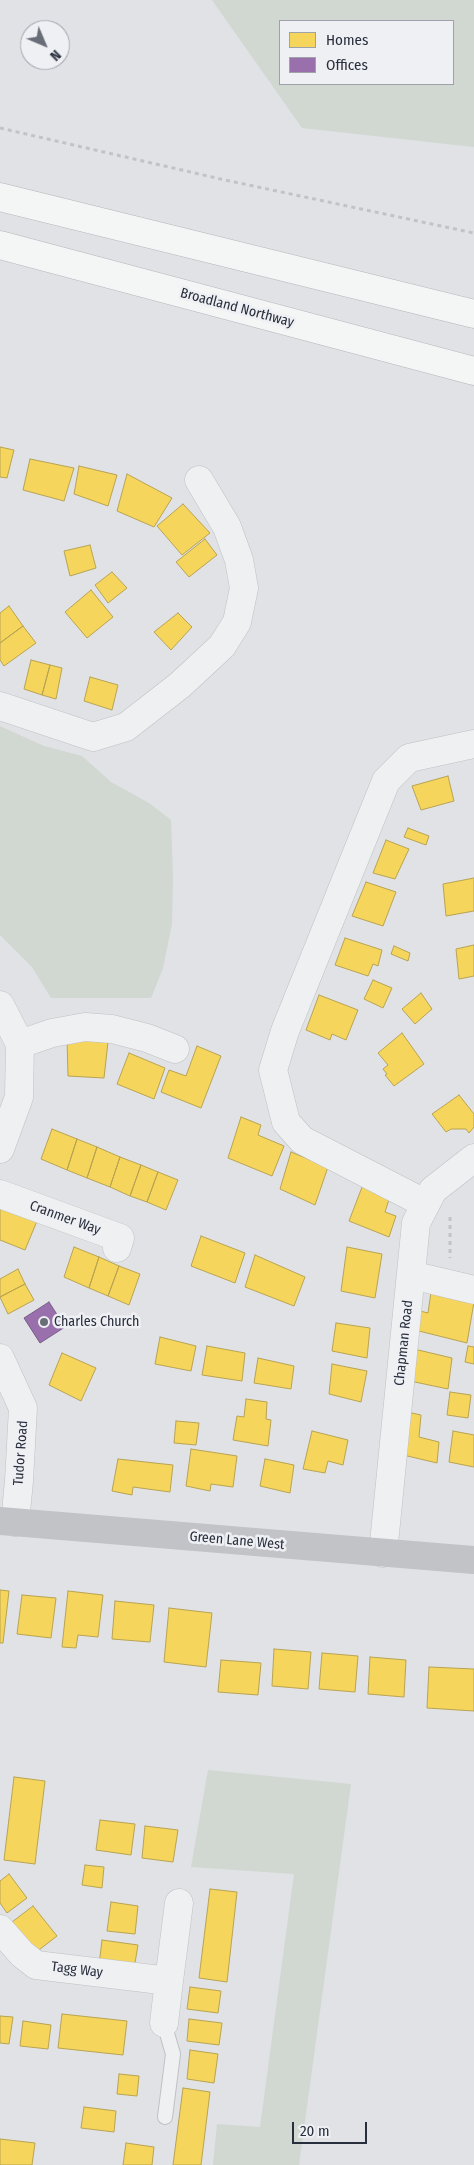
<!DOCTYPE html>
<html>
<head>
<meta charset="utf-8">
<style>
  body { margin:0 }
  #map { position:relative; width:474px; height:2165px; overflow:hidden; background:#e0e2e5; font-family:"Fira Sans Condensed",sans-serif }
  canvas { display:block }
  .legend { position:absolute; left:279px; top:20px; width:175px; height:65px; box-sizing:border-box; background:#eef0f4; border:1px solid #9fa2aa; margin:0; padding:6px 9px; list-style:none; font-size:15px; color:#292e3c }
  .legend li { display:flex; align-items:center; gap:10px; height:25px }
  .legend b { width:25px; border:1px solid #9fa2aa }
  .north { position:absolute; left:20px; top:20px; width:50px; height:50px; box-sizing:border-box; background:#eef0f4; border:1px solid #9fa2aa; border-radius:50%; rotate:135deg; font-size:14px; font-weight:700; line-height:20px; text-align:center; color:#292e3c }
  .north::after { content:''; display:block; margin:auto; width:18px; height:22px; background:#696d77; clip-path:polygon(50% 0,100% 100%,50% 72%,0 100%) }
  .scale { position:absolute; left:292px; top:2122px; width:75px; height:22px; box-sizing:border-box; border:2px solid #292e3c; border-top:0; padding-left:6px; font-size:15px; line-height:18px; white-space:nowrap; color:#292e3c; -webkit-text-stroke:4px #eef0f4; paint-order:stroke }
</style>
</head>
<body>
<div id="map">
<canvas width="474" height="2165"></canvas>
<ul class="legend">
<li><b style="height:14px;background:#f6d55c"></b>Homes</li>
<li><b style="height:14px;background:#9970ab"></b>Offices</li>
</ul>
<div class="north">N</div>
<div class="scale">20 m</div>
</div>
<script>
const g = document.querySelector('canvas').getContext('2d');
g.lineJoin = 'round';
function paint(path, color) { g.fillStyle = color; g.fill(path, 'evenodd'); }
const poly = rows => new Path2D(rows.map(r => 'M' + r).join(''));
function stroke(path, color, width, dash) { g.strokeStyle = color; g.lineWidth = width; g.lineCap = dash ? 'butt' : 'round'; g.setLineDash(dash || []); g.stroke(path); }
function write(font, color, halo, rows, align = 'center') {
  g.font = font + ' "Fira Sans Condensed",sans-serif'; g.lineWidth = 5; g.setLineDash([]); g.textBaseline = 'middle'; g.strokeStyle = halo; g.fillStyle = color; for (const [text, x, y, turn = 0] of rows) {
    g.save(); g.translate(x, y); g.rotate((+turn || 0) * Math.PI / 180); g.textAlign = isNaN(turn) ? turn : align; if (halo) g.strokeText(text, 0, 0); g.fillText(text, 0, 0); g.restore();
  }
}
const green = poly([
  [212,0,474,0,474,147,302,128],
  [280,21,453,21,453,84,280,84],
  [0,726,44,746,82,756,111,782,149,803,171,820,173,877,172,924,163,968,151,998,51,998,32,967,0,935],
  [208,1770,351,1784,299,2165,213,2165,217,2124,260,2127,294,1874,191,1867]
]);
const homes = poly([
  [0,447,14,450,7,478,0,477,0,447],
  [30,459,74,468,64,501,23,490,30,459],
  [79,466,117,475,108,506,74,494,79,466],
  [127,474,172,498,154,527,117,511,127,474],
  [183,504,210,533,182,555,157,526,183,504],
  [205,539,217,555,189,577,176,562,205,539],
  [90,545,96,568,70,576,64,551,90,545],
  [112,572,127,588,108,603,95,585,112,572],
  [91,590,113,617,87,638,65,612,91,590],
  [9,606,23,626,0,643,0,613,9,606],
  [178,613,192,627,171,650,154,632,178,613],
  [23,626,36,643,4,666,0,660,0,643,23,626],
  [31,660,50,665,42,695,24,689,31,660],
  [50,665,62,668,56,699,42,695,50,665],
  [90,677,118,685,112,710,84,701,90,677],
  [448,776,454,801,421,810,412,786,448,776],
  [408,828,429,836,426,845,404,837,408,828],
  [386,840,409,849,395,879,373,873,386,840],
  [474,878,474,911,446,916,443,884,474,878],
  [366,882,396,892,383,926,352,916,366,882],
  [345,938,382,950,378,966,373,964,368,976,335,965,345,938],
  [474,945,474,976,459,979,456,949,474,945],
  [394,946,410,953,408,961,391,954,394,946],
  [373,980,392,988,383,1008,364,999,373,980],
  [421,993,432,1009,415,1024,402,1009,421,993],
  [319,995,358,1010,346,1040,332,1034,330,1040,306,1030,319,995],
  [402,1033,424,1064,394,1086,385,1075,387,1074,383,1069,388,1065,378,1053,402,1033],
  [67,1039,108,1042,104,1078,68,1076,67,1039],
  [197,1046,221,1056,201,1108,161,1092,169,1070,186,1076,197,1046],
  [129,1053,165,1068,154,1099,117,1084,129,1053],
  [459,1095,474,1114,474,1127,469,1133,466,1129,451,1129,446,1132,432,1114,459,1095],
  [241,1117,261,1125,258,1135,284,1146,272,1176,228,1158,241,1117],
  [52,1129,77,1139,67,1170,41,1159,52,1129],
  [77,1139,97,1147,87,1178,67,1170,77,1139],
  [97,1147,120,1157,110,1187,87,1178,97,1147],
  [291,1152,328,1167,315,1205,280,1189,291,1152],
  [120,1157,141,1165,130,1196,110,1187,120,1157],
  [141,1165,158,1172,147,1202,130,1196,141,1165],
  [158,1172,178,1180,166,1210,147,1202,158,1172],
  [364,1182,391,1193,385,1212,396,1216,389,1237,349,1221,364,1182],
  [0,1206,37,1221,25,1250,0,1240,0,1206],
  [201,1236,245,1253,235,1283,191,1266,201,1236],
  [74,1247,99,1257,89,1288,64,1277,74,1247],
  [347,1247,382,1254,375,1298,341,1291,347,1247],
  [255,1255,305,1277,294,1306,245,1287,255,1255],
  [99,1257,119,1266,108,1296,89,1288,99,1257],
  [119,1266,140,1274,129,1305,108,1296,119,1266],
  [18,1269,25,1284,0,1297,0,1279,18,1269],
  [25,1284,34,1300,8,1314,0,1297,25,1284],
  [431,1292,474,1302,467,1343,415,1330,416,1310,428,1313,431,1292],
  [336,1323,370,1328,367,1358,332,1351,336,1323],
  [160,1337,196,1346,191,1371,155,1364,160,1337],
  [207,1346,245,1353,242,1381,202,1375,207,1346],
  [468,1346,474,1347,474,1364,465,1362,468,1346],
  [414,1349,452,1358,448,1389,410,1381,414,1349],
  [62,1353,96,1368,81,1401,49,1385,62,1353],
  [258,1358,294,1366,291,1389,254,1383,258,1358],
  [332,1364,367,1371,361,1402,329,1394,332,1364],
  [450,1392,471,1395,468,1418,447,1415,450,1392],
  [246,1399,267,1402,266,1419,271,1420,268,1446,233,1440,237,1416,244,1417,246,1399],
  [402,1411,421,1415,419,1437,439,1442,437,1463,399,1454,402,1411],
  [176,1421,199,1423,196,1445,174,1443,176,1421],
  [312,1431,348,1440,343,1465,328,1461,325,1473,303,1469,312,1431],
  [453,1431,474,1435,474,1467,449,1462,453,1431],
  [191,1449,237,1456,233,1487,211,1484,210,1491,186,1486,191,1449],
  [118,1459,173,1465,170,1492,133,1487,132,1495,112,1491,118,1459],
  [265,1459,294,1465,290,1493,260,1486,265,1459],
  [0,1590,9,1591,3,1643,0,1643,0,1590],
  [68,1591,103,1595,98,1637,78,1635,76,1648,62,1647,68,1591],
  [22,1595,56,1598,51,1638,17,1634,22,1595],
  [115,1601,154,1605,150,1642,112,1639,115,1601],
  [169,1608,212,1613,206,1667,164,1662,169,1608],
  [274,1649,311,1652,308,1689,272,1686,274,1649],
  [322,1653,358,1656,355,1692,319,1689,322,1653],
  [370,1657,406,1660,404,1697,368,1694,370,1657],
  [221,1660,261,1663,258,1695,218,1692,221,1660],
  [429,1667,474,1669,474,1711,427,1708,429,1667],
  [14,1777,45,1781,35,1864,4,1860,14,1777],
  [100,1820,135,1824,131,1855,96,1850,100,1820],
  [145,1826,178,1830,173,1862,142,1858,145,1826],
  [85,1865,104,1867,102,1888,82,1885,85,1865],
  [9,1874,27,1898,7,1913,0,1903,0,1881,9,1874],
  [210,1889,237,1892,227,1982,199,1978,210,1889],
  [111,1902,138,1906,135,1934,107,1931,111,1902],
  [33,1906,57,1936,35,1953,12,1922,33,1906],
  [102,1940,138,1945,134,1969,99,1965,102,1940],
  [190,1987,221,1991,218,2013,187,2009,190,1987],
  [62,2014,127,2021,123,2055,58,2048,62,2014],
  [0,2016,13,2017,9,2044,0,2043,0,2016],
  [189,2019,222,2023,219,2045,187,2041,189,2019],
  [23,2021,51,2025,48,2049,20,2046,23,2021],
  [190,2050,218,2054,214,2083,187,2079,190,2050],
  [119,2074,139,2076,137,2096,117,2094,119,2074],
  [183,2088,210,2092,201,2165,173,2165,183,2088],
  [84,2107,116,2111,114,2132,81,2128,84,2107],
  [0,2139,35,2143,32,2165,0,2165,0,2139],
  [126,2143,154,2147,152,2165,123,2165,126,2143]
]);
const offices = poly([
  [49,1302,65,1327,40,1343,24,1318,49,1302]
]);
const path = poly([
  [0,128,225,180,474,233],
  [450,1217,450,1258]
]);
const lane = poly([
  [164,2023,173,2054,165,2117]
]);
const street = poly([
  [0,706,93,737,126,727,180,685,222,646,237,622,244,588,239,560,227,527,199,480],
  [0,1005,20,1044,19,1097,0,1149],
  [20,1044,52,1033,85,1027,112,1029,147,1038,175,1049],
  [0,1194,120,1238,117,1248],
  [426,1204,302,1140,286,1122,273,1070,285,1031,386,781,409,758,474,744],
  [411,1275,474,1290],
  [0,1358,23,1408,19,1481,15,1522],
  [383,1553,416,1223,433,1190,474,1158],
  [0,1929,22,1954,36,1965,169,1981,164,2023],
  [169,1981,179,1903]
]);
const secondary = poly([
  [0,1521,474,1560]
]);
const highway = poly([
  [0,197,474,314],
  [0,245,474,371]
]);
const markers = [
  [44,1322,5,"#696d77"]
];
const streetNames = [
  ["Broadland Northway",237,308,15],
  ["Cranmer Way",65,1218,20],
  ["Chapman Road",404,1343,-84],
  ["Tudor Road",21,1453,-86],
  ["Green Lane West",237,1541,5],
  ["Tagg Way",77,1970,7]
];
const poiNames = [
  ["Charles Church",54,1322]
];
paint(green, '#d0d8d1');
paint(homes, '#f6d55c');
stroke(homes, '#b8a352', 1);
paint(offices, '#9970ab');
stroke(offices, '#775c8a', 1);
stroke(lane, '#bfc0c3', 16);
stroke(street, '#bfc0c3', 29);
stroke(highway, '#b3b5ba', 29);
stroke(path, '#c2c3c7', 3, [4, 4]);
stroke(lane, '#eff0f2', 14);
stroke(street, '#eff0f2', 28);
stroke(secondary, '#c1c3c7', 28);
stroke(highway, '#f4f5f5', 28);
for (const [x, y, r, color] of markers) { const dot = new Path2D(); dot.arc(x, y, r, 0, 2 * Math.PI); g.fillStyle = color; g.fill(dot); stroke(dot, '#eef0f4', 2); }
write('14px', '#292e3c', '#eef0f4', streetNames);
write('14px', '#292e3c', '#eef0f4', poiNames, 'left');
</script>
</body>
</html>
